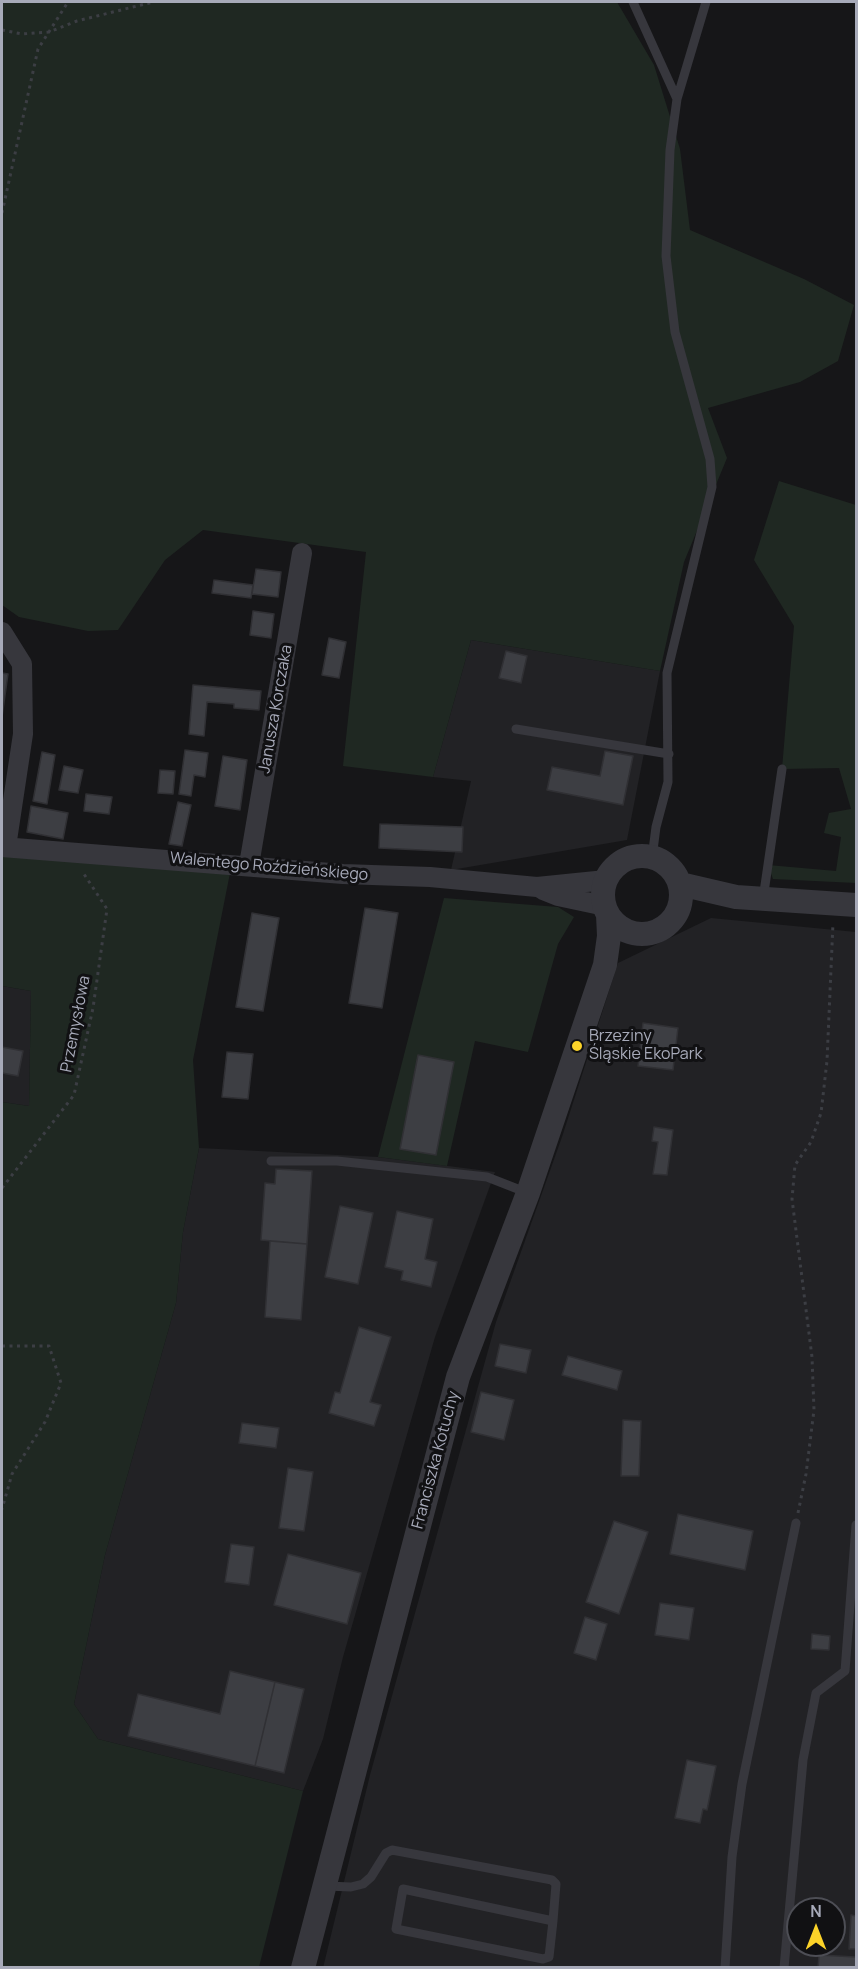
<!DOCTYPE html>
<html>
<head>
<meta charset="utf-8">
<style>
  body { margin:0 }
  #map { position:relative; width:858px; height:1969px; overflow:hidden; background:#161618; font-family:Manrope,sans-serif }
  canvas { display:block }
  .frame { position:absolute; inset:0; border:3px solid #a7aab9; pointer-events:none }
  .north { position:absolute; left:786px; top:1897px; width:60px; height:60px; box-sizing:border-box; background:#111113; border:2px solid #4d4e55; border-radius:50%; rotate:0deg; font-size:16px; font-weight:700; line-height:24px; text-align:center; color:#a7aab9 }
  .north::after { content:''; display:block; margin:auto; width:21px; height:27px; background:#fcd329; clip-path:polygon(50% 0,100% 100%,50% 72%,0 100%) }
</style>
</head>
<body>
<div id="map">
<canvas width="858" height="1969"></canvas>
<div class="frame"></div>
<div class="north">N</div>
</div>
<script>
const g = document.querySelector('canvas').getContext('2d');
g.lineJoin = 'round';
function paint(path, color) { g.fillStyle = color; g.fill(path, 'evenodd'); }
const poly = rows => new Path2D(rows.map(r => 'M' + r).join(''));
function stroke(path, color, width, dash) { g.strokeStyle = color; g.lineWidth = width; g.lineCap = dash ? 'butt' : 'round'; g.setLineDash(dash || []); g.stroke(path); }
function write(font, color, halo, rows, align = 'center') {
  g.font = font + ' Manrope,sans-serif'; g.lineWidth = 6; g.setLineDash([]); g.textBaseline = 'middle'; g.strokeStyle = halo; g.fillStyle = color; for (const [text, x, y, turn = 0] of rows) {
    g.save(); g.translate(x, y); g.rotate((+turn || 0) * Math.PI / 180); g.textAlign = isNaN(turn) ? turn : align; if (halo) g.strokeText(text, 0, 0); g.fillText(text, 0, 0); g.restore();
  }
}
const built = poly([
  [471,640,660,671,627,840,451,870,471,781,433,777],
  [711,918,856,932,856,1967,323,1968,370,1775,496,1322,562,1137,618,963],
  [798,1909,834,1909,834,1945,798,1945],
  [2,970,2,986,31,991,29,1106,2,1102],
  [199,1148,378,1157,495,1172,435,1337,343,1657,323,1739,303,1791,98,1739,74,1704,105,1555,176,1303,183,1232]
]);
const green = poly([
  [2,2,617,2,654,65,680,149,690,230,804,279,854,305,838,361,800,382,708,408,727,458,684,562,660,671,471,640,433,777,343,766,366,552,203,530,165,560,118,630,88,631,19,617,2,605],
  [779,481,856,505,856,883,773,879,768,865,836,871,841,837,824,833,829,813,851,809,839,768,782,769,794,626,754,560],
  [2,851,230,873,193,1060,199,1148,183,1232,176,1303,105,1555,74,1704,98,1739,303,1791,259,1967,2,1967,2,1102,29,1106,31,991,2,986],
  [444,898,558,907,574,917,558,944,528,1052,475,1041,447,1166,378,1157]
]);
const building = poly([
  [256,569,281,572,278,597,252,594,256,569],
  [214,580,253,585,251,598,212,593,214,580],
  [253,611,274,614,271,638,250,635,253,611],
  [329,638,346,642,339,678,322,675,329,638],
  [506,651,527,656,521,683,499,678,506,651],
  [2,673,8,674,2,717,2,673],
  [193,685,261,691,259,710,234,708,234,704,207,702,204,736,189,734,193,685],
  [185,750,208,753,205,777,194,775,191,796,179,794,185,750],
  [605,751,633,756,623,805,547,790,552,767,600,776,605,751],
  [42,752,55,755,47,804,33,801,42,752],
  [223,756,247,760,240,810,215,806,223,756],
  [64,766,83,770,78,793,59,790,64,766],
  [160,770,175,771,173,794,158,793,160,770],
  [86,794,112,797,109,814,84,811,86,794],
  [178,802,191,805,182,846,169,844,178,802],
  [31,806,68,813,63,839,27,832,31,806],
  [380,824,463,827,462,852,379,848,380,824],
  [365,908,398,913,382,1008,349,1003,365,908],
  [252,913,279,918,263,1011,236,1007,252,913],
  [643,1023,678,1028,673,1070,638,1066,643,1023],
  [2,1047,23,1051,18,1076,2,1073,2,1047],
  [227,1052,253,1054,248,1099,222,1097,227,1052],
  [418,1055,454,1062,436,1155,400,1149,418,1055],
  [654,1127,673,1130,667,1175,653,1174,658,1142,652,1141,654,1127],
  [276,1169,312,1171,307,1244,261,1240,265,1183,275,1184,276,1169],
  [340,1206,373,1213,358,1284,325,1277,340,1206],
  [397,1211,433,1219,425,1259,437,1262,431,1287,401,1280,403,1271,385,1267,397,1211],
  [270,1241,307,1244,301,1320,265,1317,270,1241],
  [359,1327,391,1337,370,1402,381,1405,374,1426,329,1413,335,1392,340,1393,359,1327],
  [500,1344,531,1350,526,1373,495,1366,500,1344],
  [568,1356,622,1371,617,1390,562,1375,568,1356],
  [481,1392,514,1400,504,1440,471,1432,481,1392],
  [623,1420,641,1421,639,1476,621,1476,623,1420],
  [242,1423,279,1428,276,1448,239,1443,242,1423],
  [288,1468,313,1472,304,1531,279,1528,288,1468],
  [678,1514,753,1531,745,1570,670,1554,678,1514],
  [614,1521,648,1532,619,1614,586,1602,614,1521],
  [231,1544,254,1547,249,1585,225,1582,231,1544],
  [288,1554,361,1573,347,1624,274,1605,288,1554],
  [660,1603,694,1608,689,1640,655,1635,660,1603],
  [585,1617,607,1624,596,1660,574,1653,585,1617],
  [812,1634,830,1636,829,1650,811,1649,812,1634],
  [230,1671,275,1682,255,1766,128,1736,138,1694,220,1714,230,1671],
  [275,1682,304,1689,284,1773,255,1766,275,1682],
  [687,1760,716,1766,707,1810,703,1809,700,1823,675,1818,687,1760],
  [851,1915,856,1916,856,1949,849,1949,851,1915],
  [819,1955,856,1957,856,1968,818,1968,819,1955]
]);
const path = poly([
  [2,30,22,34,49,32,77,21,153,2],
  [2,213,38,49,68,2],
  [2,1188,74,1095,93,1008,107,909,82,871],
  [2,1346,49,1346,61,1383,45,1422,12,1474,2,1509],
  [798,1513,806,1474,814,1410,812,1357,792,1199,795,1165,811,1142,821,1113,827,1061,833,923]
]);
const service = poly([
  [633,2,677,99],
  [516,729,669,754],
  [652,858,656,827,668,782,667,673,712,487,710,459,675,332,666,256,670,150,677,99,706,2],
  [763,899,782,769],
  [271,1161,337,1161,487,1177,528,1193],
  [327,1886,351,1887,363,1884,371,1877,386,1853,392,1850,552,1880,556,1884,553,1921,549,1957,543,1959,396,1929,403,1889,553,1921],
  [725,1968,732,1857,742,1784,796,1523],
  [784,1968,803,1760,816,1693,845,1671,856,1525]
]);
const minor = poly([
  [2,632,22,664,23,734,6,847],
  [2,847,343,874,430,877,537,887,606,880],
  [249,865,302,553],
  [543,890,558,896,605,906]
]);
const tertiary = poly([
  '603 895a39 39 0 1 1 78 0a39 39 0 1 1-78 0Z',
  [680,884,736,897,856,905],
  [303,1968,458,1377,528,1193,605,965,609,936,608,915]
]);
const markers = [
  [577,1046,6,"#fcd329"]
];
const streetNames = [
  ["Janusza Korczaka",276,709,-80],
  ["Walentego Roździeńskiego",269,867,5],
  ["Przemysłowa",76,1024,-79],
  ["Franciszka Kotuchy",436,1460,-75]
];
const poiNames = [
  ["Brzeziny",589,1037],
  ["Śląskie EkoPark",589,1055]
];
paint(built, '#222225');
paint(green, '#1f2822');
paint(building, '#3d3e43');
stroke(building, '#303034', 1.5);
stroke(path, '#3c3e44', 3, [3, 4.5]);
stroke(service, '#37373d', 9);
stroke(minor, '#37373d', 20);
stroke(tertiary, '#37373d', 24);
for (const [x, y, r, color] of markers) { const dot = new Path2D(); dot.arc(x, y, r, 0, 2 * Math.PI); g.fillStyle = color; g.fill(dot); stroke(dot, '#111113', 2); }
write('16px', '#a7aab9', '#111113', streetNames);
write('16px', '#a7aab9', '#111113', poiNames, 'left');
</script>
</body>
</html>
